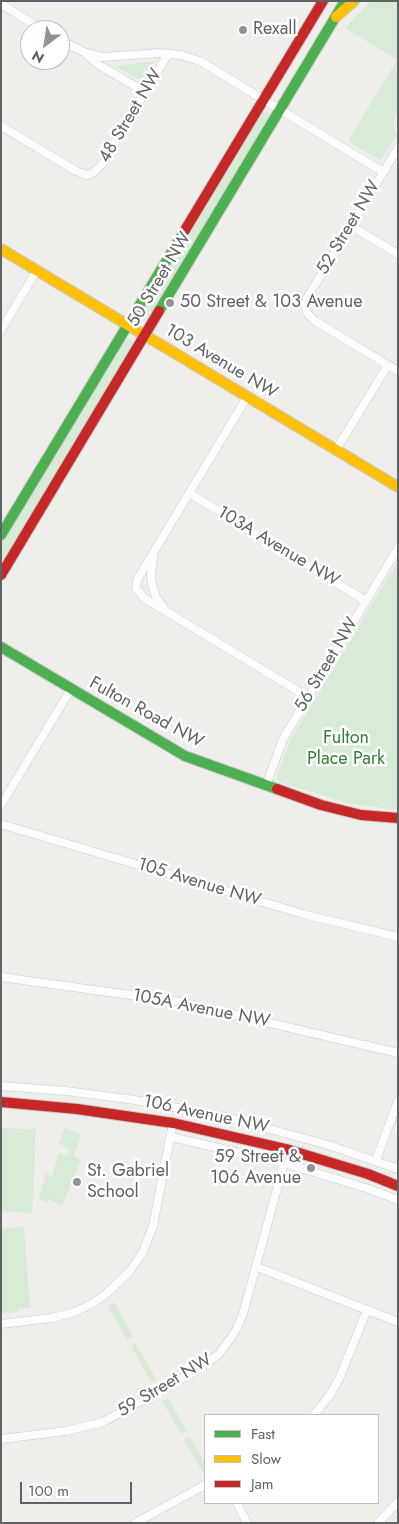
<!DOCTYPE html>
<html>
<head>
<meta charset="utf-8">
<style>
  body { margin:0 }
  #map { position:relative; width:399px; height:1524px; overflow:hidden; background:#efeeea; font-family:Jost,sans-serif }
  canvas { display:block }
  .frame { position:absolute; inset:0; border:2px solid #5f6368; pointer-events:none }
  .legend { position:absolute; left:204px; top:1414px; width:175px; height:90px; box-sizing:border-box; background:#fff; border:1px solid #bfc1c3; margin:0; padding:6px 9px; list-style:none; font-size:15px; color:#5f6368 }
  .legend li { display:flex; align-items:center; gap:10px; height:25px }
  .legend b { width:25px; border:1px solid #bfc1c3 }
  .north { position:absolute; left:20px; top:20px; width:50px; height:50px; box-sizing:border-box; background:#fff; border:1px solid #bfc1c3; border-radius:50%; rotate:211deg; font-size:14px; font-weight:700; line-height:20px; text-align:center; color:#5f6368 }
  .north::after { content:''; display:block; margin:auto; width:18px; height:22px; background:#919496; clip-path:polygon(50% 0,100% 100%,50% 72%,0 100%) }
  .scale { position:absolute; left:20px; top:1482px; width:112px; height:22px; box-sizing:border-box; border:2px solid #5f6368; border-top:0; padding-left:6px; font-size:15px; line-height:18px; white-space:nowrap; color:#5f6368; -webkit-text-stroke:4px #fff; paint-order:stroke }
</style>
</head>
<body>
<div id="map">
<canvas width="399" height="1524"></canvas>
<div class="frame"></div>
<ul class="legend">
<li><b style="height:6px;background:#4caf50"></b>Fast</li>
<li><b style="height:6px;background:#ffc107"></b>Slow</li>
<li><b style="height:6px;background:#c62828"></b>Jam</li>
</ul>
<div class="north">N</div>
<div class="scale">100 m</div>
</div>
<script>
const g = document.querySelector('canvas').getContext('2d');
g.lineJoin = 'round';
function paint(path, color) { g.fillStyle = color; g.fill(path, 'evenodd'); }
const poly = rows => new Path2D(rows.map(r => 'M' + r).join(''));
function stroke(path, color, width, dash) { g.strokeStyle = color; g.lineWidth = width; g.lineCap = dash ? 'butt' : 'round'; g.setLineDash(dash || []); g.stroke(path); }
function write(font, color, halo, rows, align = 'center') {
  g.font = font + ' Jost,sans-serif'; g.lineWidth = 5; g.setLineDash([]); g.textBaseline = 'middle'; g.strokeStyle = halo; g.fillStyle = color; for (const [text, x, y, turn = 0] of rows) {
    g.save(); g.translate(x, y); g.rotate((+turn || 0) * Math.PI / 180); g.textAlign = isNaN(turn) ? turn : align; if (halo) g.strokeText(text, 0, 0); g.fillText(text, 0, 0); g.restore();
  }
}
const green = poly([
  [370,1,398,1,398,115,394,121,394,128,397,135,380,160,351,143,349,139,397,60,345,28],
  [155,61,141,80,115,66],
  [263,112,269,113,270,119,150,318,144,320,140,315,141,312,260,114],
  [127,338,132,340,134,344,1,566,1,543,124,341],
  [398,561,398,810,346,803,280,782,277,779,277,775,291,739],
  [65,1127,81,1135,74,1156,81,1160,62,1206,48,1199,47,1203,39,1199,46,1173,52,1176,59,1153,68,1156,69,1148,59,1144],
  [1,1128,36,1129,32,1213,1,1211],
  [24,1227,30,1308,17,1309,18,1312,1,1313,1,1229],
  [114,1302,133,1336,127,1340,108,1306],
  [135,1343,156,1379,151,1382,131,1346],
  [168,1398,187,1431,181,1434,162,1401],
  [190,1437,205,1463,205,1471,203,1473,184,1440]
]);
const street = poly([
  [1,4,43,30],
  [60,40,86,53,103,57,159,53,181,55,200,61,383,172],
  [87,55,99,65,145,92],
  [1,126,76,171,87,175,93,173,102,164,168,54],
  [398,148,307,298,305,305,307,313,315,321,398,371],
  [351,226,398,254],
  [1,330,37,270],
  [247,397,137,580,136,588,144,598,308,697],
  [336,450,388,365],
  [189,493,366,601],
  [153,558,151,574,152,584,156,597,164,608],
  [266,786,283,739,398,548],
  [1,805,71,689],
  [1,824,303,914,398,937],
  [1,977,180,1002,398,1053],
  [1,1086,66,1091,135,1100,221,1116,325,1144,398,1169],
  [171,1137,284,1163,369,1189,398,1200],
  [376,1160,398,1101],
  [257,1267,398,1322],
  [1,1324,51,1318,75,1312,95,1302,106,1294,129,1272,142,1254,153,1226,173,1123],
  [314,1415,330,1395,339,1379,367,1310],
  [1,1439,66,1431,103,1422,194,1372,219,1354,235,1332,243,1314,284,1163],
  [237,1503,247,1523],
  [135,1523,205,1485],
  [378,1523,398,1502]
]);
const fast = poly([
  [159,311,345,1],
  [1,535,185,230],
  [1,647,185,756,277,789]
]);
const slow = poly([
  [336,17,354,1],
  [1,249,398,487]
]);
const jam = poly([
  [185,230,323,1],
  [1,575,159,311],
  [277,789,321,805,361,815,398,818],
  [1,1102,77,1109,173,1123,286,1149,368,1174,398,1186]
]);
const markers = [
  [243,30,5,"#919496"],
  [170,303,5,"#919496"],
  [311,1168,5,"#919496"],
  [77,1182,5,"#919496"]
];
const poiNames = [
  ["Rexall",253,30],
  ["50 Street & 103 Avenue",180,303],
  ["59 Street &",301,1158,"right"],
  ["106 Avenue",301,1179,"right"],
  ["St. Gabriel",87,1172],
  ["School",87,1193]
];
const streetNames = [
  ["48 Street NW",131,116,-59],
  ["52 Street NW",349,228,-59],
  ["50 Street NW",160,280,-59],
  ["103 Avenue NW",221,362,31],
  ["103A Avenue NW",278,547,31],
  ["56 Street NW",327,665,-59],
  ["Fulton Road NW",146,713,29],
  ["105 Avenue NW",199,883,17],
  ["105A Avenue NW",201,1009,11],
  ["106 Avenue NW",206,1115,12],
  ["59 Street NW",165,1386,-31]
];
const parkNames = [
  ["Fulton",346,739],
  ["Place Park",346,760]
];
paint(green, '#d8ebd6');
stroke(street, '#cbcccc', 9);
stroke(fast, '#cacacb', 12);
stroke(slow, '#cacacb', 12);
stroke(jam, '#cacacb', 12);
stroke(street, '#fdfcfc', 8);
stroke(fast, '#4caf50', 10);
stroke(slow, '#ffc107', 10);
stroke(jam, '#c62828', 10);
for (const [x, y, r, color] of markers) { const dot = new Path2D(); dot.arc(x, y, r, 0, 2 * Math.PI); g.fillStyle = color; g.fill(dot); stroke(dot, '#fff', 2); }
write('18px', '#5f6368', '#fff', poiNames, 'left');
write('18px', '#5f6368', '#fff', streetNames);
write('18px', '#348238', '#fff', parkNames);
</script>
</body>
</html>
